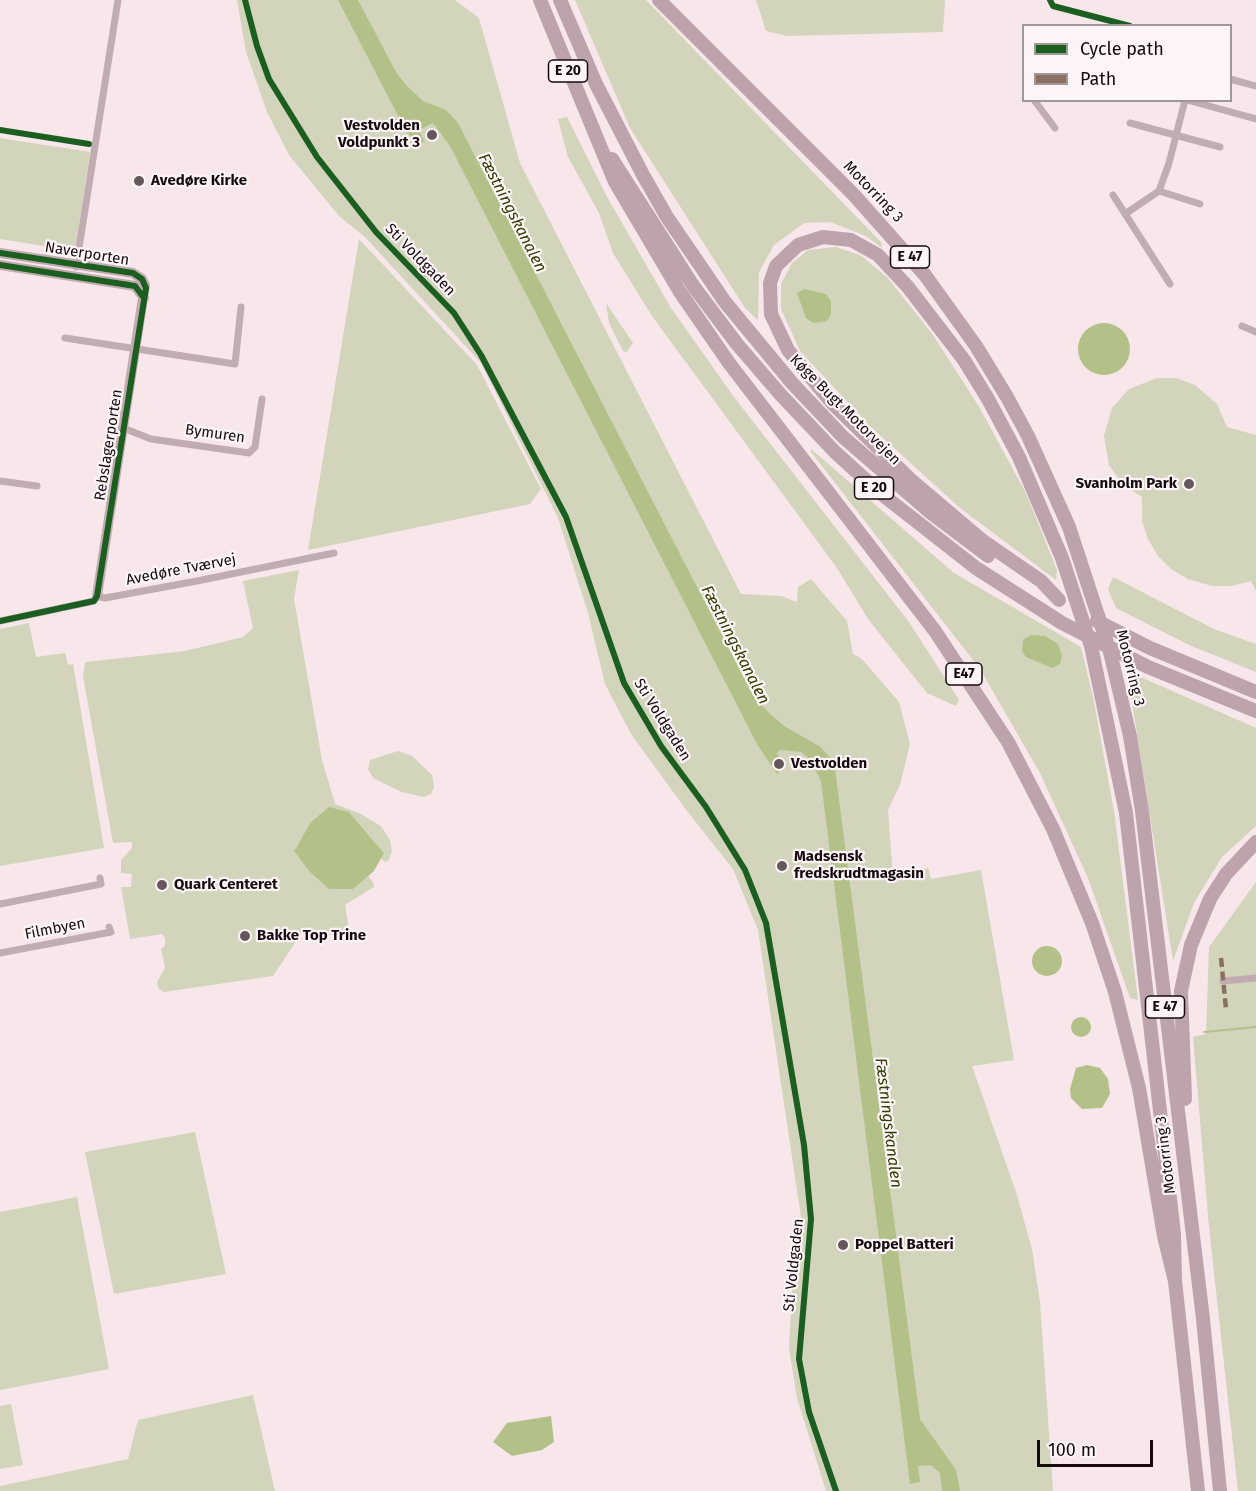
<!DOCTYPE html>
<html>
<head>
<meta charset="utf-8">
<style>
  body { margin:0 }
  #map { position:relative; width:1256px; height:1491px; overflow:hidden; background:#f7e7ea; font-family:"Fira Sans",sans-serif }
  canvas { display:block }
  .legend { position:absolute; left:1022px; top:24px; width:210px; height:78px; box-sizing:border-box; background:#fcf4f6; border:2px solid #a0979a; margin:0; padding:8px 10px; list-style:none; font-size:18px; color:#170b0f }
  .legend li { display:flex; align-items:center; gap:12px; height:30px }
  .legend b { width:30px; border:2px solid #a0979a }
  .scale { position:absolute; left:1037px; top:1440px; width:116px; height:27px; box-sizing:border-box; border:3px solid #170b0f; border-top:0; padding-left:8px; font-size:18px; line-height:21px; white-space:nowrap; color:#170b0f; -webkit-text-stroke:4px #fcf4f6; paint-order:stroke }
</style>
</head>
<body>
<div id="map">
<canvas width="1256" height="1491"></canvas>
<ul class="legend">
<li><b style="height:8px;background:#1b5e20"></b>Cycle path</li>
<li><b style="height:8px;background:#8d6e63"></b>Path</li>
</ul>
<div class="scale">100 m</div>
</div>
<script>
const g = document.querySelector('canvas').getContext('2d');
g.lineJoin = 'round';
function paint(path, color) { g.fillStyle = color; g.fill(path, 'evenodd'); }
const poly = rows => new Path2D(rows.map(r => 'M' + r).join(''));
function stroke(path, color, width, dash) { g.strokeStyle = color; g.lineWidth = width; g.lineCap = dash ? 'butt' : 'round'; g.setLineDash(dash || []); g.stroke(path); }
function write(font, color, halo, rows, align = 'center') {
  g.font = font + ' "Fira Sans",sans-serif'; g.lineWidth = 4.5; g.setLineDash([]); g.textBaseline = 'middle'; g.strokeStyle = halo; g.fillStyle = color; for (const [text, x, y, turn = 0] of rows) {
    g.save(); g.translate(x, y); g.rotate((+turn || 0) * Math.PI / 180); g.textAlign = isNaN(turn) ? turn : align; if (halo) g.strokeText(text, 0, 0); g.fillText(text, 0, 0); g.restore();
  }
}
const green = poly([
  [237,0,455,0,479,18,520,163,741,594,781,596,797,602,798,587,811,579,847,621,853,654,862,659,899,702,910,744,900,785,888,810,893,876,928,868,931,879,981,870,1014,1060,972,1066,1016,1192,1032,1249,1040,1302,1053,1491,826,1491,797,1398,789,1348,794,1252,801,1217,758,930,733,869,687,811,631,734,605,684,588,613,558,518,481,363,365,237,339,216,289,155,267,112,246,52],
  [575,0,646,0,881,242,882,248,866,236,830,222,804,223,774,245,759,272,758,320,745,308,630,128],
  [756,0,945,0,943,32,787,36,766,31],
  [567,117,606,195,671,308,734,397,909,622,959,700,956,706,927,693,868,619,837,568,652,316,613,253,599,213,568,157,558,119],
  [0,138,90,152,75,251,0,239],
  [359,239,477,365,541,489,530,504,308,550],
  [836,247,860,255,887,277,933,335,978,405,1026,493,1057,570,1056,580,960,508,871,427,800,351,781,309,781,284,792,263,808,250],
  [606,303,633,343,626,353,623,351,609,323],
  [1157,378,1176,378,1195,385,1217,404,1227,427,1256,435,1256,591,1251,581,1232,586,1212,586,1188,579,1171,569,1158,556,1148,539,1142,521,1142,497,1123,485,1109,465,1104,436,1112,408,1129,389],
  [811,449,954,573,1081,647,1093,697,1114,811,1138,1000,1130,998,1088,878,1040,773,980,669,811,452],
  [299,570,294,599,322,760,335,804,359,813,381,826,390,840,392,851,389,860,385,862,381,858,384,853,349,812,310,823,294,850,309,871,353,889,368,876,373,882,374,887,345,905,349,930,332,935,301,934,273,976,164,992,158,988,157,982,165,968,161,949,165,946,165,938,162,934,130,939,121,887,131,887,132,874,121,873,121,860,132,848,132,844,131,842,113,843,83,676,85,662,185,651,243,637,253,628,243,581],
  [1113,577,1214,629,1256,644,1256,672,1189,645,1116,608,1108,589],
  [29,623,36,657,65,653,68,665,73,664,104,848,0,866,0,629],
  [1127,671,1256,728,1256,826,1222,857,1194,903,1173,961],
  [398,751,412,756,432,775,434,787,431,794,423,797,402,792,373,778,368,769,370,760],
  [1256,882,1256,1491,1238,1491,1209,1227,1193,1037,1206,1034,1209,947],
  [195,1132,226,1274,114,1294,85,1152],
  [77,1197,109,1369,0,1390,0,1212],
  [253,1395,275,1491,0,1491,0,1486,128,1459,138,1420],
  [11,1404,23,1465,0,1469,0,1406]
]);
const water = poly([
  [338,0,358,0,396,72,406,85,423,101,446,110,458,123,752,694,770,714,784,726,819,746,829,756,835,769,920,1419,956,1470,960,1491,942,1491,940,1473,931,1465,918,1466,920,1482,910,1484,821,781,810,759,801,752,781,750,777,752,783,767,777,774,757,744,450,146,433,123,419,130,424,141,419,146,406,131],
  [805,289,826,294,831,301,831,314,827,321,813,323,806,318,797,293],
  '1078 349a26 26 0 1 1 52 0a26 26 0 1 1-52 0Z',
  [1031,635,1045,636,1058,644,1062,656,1060,664,1052,668,1026,657,1022,651,1023,640],
  [329,807,349,812,384,853,374,871,353,889,329,889,309,871,294,851,310,823],
  '1032 961a15 15 0 1 1 30 0a15 15 0 1 1-30 0Z',
  '1071 1027a10 10 0 1 1 20 0a10 10 0 1 1-20 0Z',
  [1087,1065,1100,1068,1108,1079,1110,1094,1102,1108,1082,1109,1071,1098,1070,1089,1076,1068],
  [551,1416,554,1442,542,1450,512,1456,493,1442,507,1423]
]);
const stream = poly([
  [1204,1032,1256,1027]
]);
const street = poly([
  [1230,79,1256,86],
  [1034,100,1055,128],
  [1187,100,1256,119],
  [1130,123,1220,147],
  [1159,191,1200,204],
  [1113,195,1170,284],
  [1125,214,1159,191,1169,163,1185,100],
  [76,267,118,0],
  [1242,326,1256,332],
  [65,338,235,364,241,307],
  [123,428,151,439,249,453,255,447,262,399],
  [0,481,37,486],
  [0,621,94,601,97,596,105,598,197,581,334,553],
  [0,904,101,884,100,878],
  [0,953,111,932,109,927],
  [1223,981,1256,978]
]);
const secondary = poly([
  [0,253,133,273,142,279,145,285,97,596],
  [0,265,135,286,144,298]
]);
const highway = poly([
  [540,0,615,182,680,292,729,363,935,631,1008,742,1053,829,1092,923,1115,992,1139,1088,1164,1236,1175,1281,1198,1491],
  [560,0,596,84,643,175,667,217,725,302,792,383,843,437,931,513,988,556],
  [659,0,854,195,925,275,976,346,1007,397,1028,436,1069,527,1110,652,1130,736,1142,811,1203,1319,1220,1491],
  [612,159,694,287,737,344,780,394,835,452,879,492,976,568,1062,623,1148,667,1256,711],
  [1059,600,1041,581,983,541,911,480,832,403,788,350,771,314,770,283,776,266,798,245,823,237,851,240,878,255,908,287,964,360,988,399,1019,457,1062,558,1091,646,1126,813,1174,1234,1175,1281],
  [1097,621,1150,648,1256,692],
  [1185,1099,1181,991,1191,945,1210,899,1226,874,1256,842]
]);
const quiet = poly([
  [1221,958,1226,1009]
]);
const cycleway = poly([
  [245,0,257,46,269,79,317,157,376,232,454,313,481,355,566,517,624,683,661,746,706,807,745,870,766,923,804,1145,811,1219,799,1359,809,1412,836,1491],
  [1050,0,1053,6,1130,26],
  [0,130,89,144],
  [0,253,133,273,142,279,146,288,97,596,94,601,0,621],
  [0,265,135,286,144,298]
]);
const markers = [
  [432,135,6,"#65585c"],
  [139,181,6,"#65585c"],
  [1189,484,6,"#65585c"],
  [779,764,6,"#65585c"],
  [782,866,6,"#65585c"],
  [162,885,6,"#65585c"],
  [245,936,6,"#65585c"],
  [843,1245,6,"#65585c"]
];
const shields = [
  [568,71,39],
  [910,257,39],
  [874,488,39],
  [964,674,36],
  [1165,1007,39]
];
const shieldNames = [
  ["E 20",568,71],
  ["E 47",910,257],
  ["E 20",874,488],
  ["E47",964,674],
  ["E 47",1165,1007]
];
const poiNames = [
  ["Vestvolden",420,126,"right"],
  ["Voldpunkt 3",420,143,"right"],
  ["Avedøre Kirke",151,181],
  ["Svanholm Park",1177,484,"right"],
  ["Vestvolden",791,764],
  ["Madsensk",794,857],
  ["fredskrudtmagasin",794,874],
  ["Quark Centeret",174,885],
  ["Bakke Top Trine",257,936],
  ["Poppel Batteri",855,1245]
];
const streetNames = [
  ["Motorring 3",873,192,46],
  ["Naverporten",87,254,9],
  ["Sti Voldgaden",420,260,46],
  ["Køge Bugt Motorvejen",845,410,45],
  ["Bymuren",215,434,8],
  ["Rebslagerporten",109,445,-81],
  ["Avedøre Tværvej",181,570,-11],
  ["Motorring 3",1130,668,76],
  ["Sti Voldgaden",662,720,58],
  ["Filmbyen",55,929,-11],
  ["Motorring 3",1166,1155,-97],
  ["Sti Voldgaden",794,1265,-84]
];
const waterNames = [
  ["Fæstningskanalen",512,213,63],
  ["Fæstningskanalen",735,645,63],
  ["Fæstningskanalen",888,1123,83]
];
paint(green, '#d2d4bb');
paint(water, '#b3c189');
stroke(stream, '#b3c189', 2);
stroke(street, '#c1acb2', 7);
stroke(secondary, '#c1abb1', 10);
stroke(highway, '#bda3ac', 14);
stroke(quiet, '#8d6e63', 4.5, [9, 4.5]);
stroke(cycleway, '#1b5e20', 6);
for (const [x, y, r, color] of markers) { const dot = new Path2D(); dot.arc(x, y, r, 0, 2 * Math.PI); g.fillStyle = color; g.fill(dot); stroke(dot, '#fcf4f6', 2); }
for (const [x, y, w] of shields) { const box = new Path2D(); box.roundRect(x - w / 2, y - 11, w, 22, 4.5); g.fillStyle = '#fcf4f6'; g.fill(box); stroke(box, '#170b0f', 1.5); }
write('bold 14px', '#170b0f', null, shieldNames);
write('bold 15px', '#170b0f', '#fcf4f6', poiNames, 'left');
write('15px', '#170b0f', '#fcf4f6', streetNames);
write('italic 16px', '#2f3f00', '#fcf4f6', waterNames);
</script>
</body>
</html>
